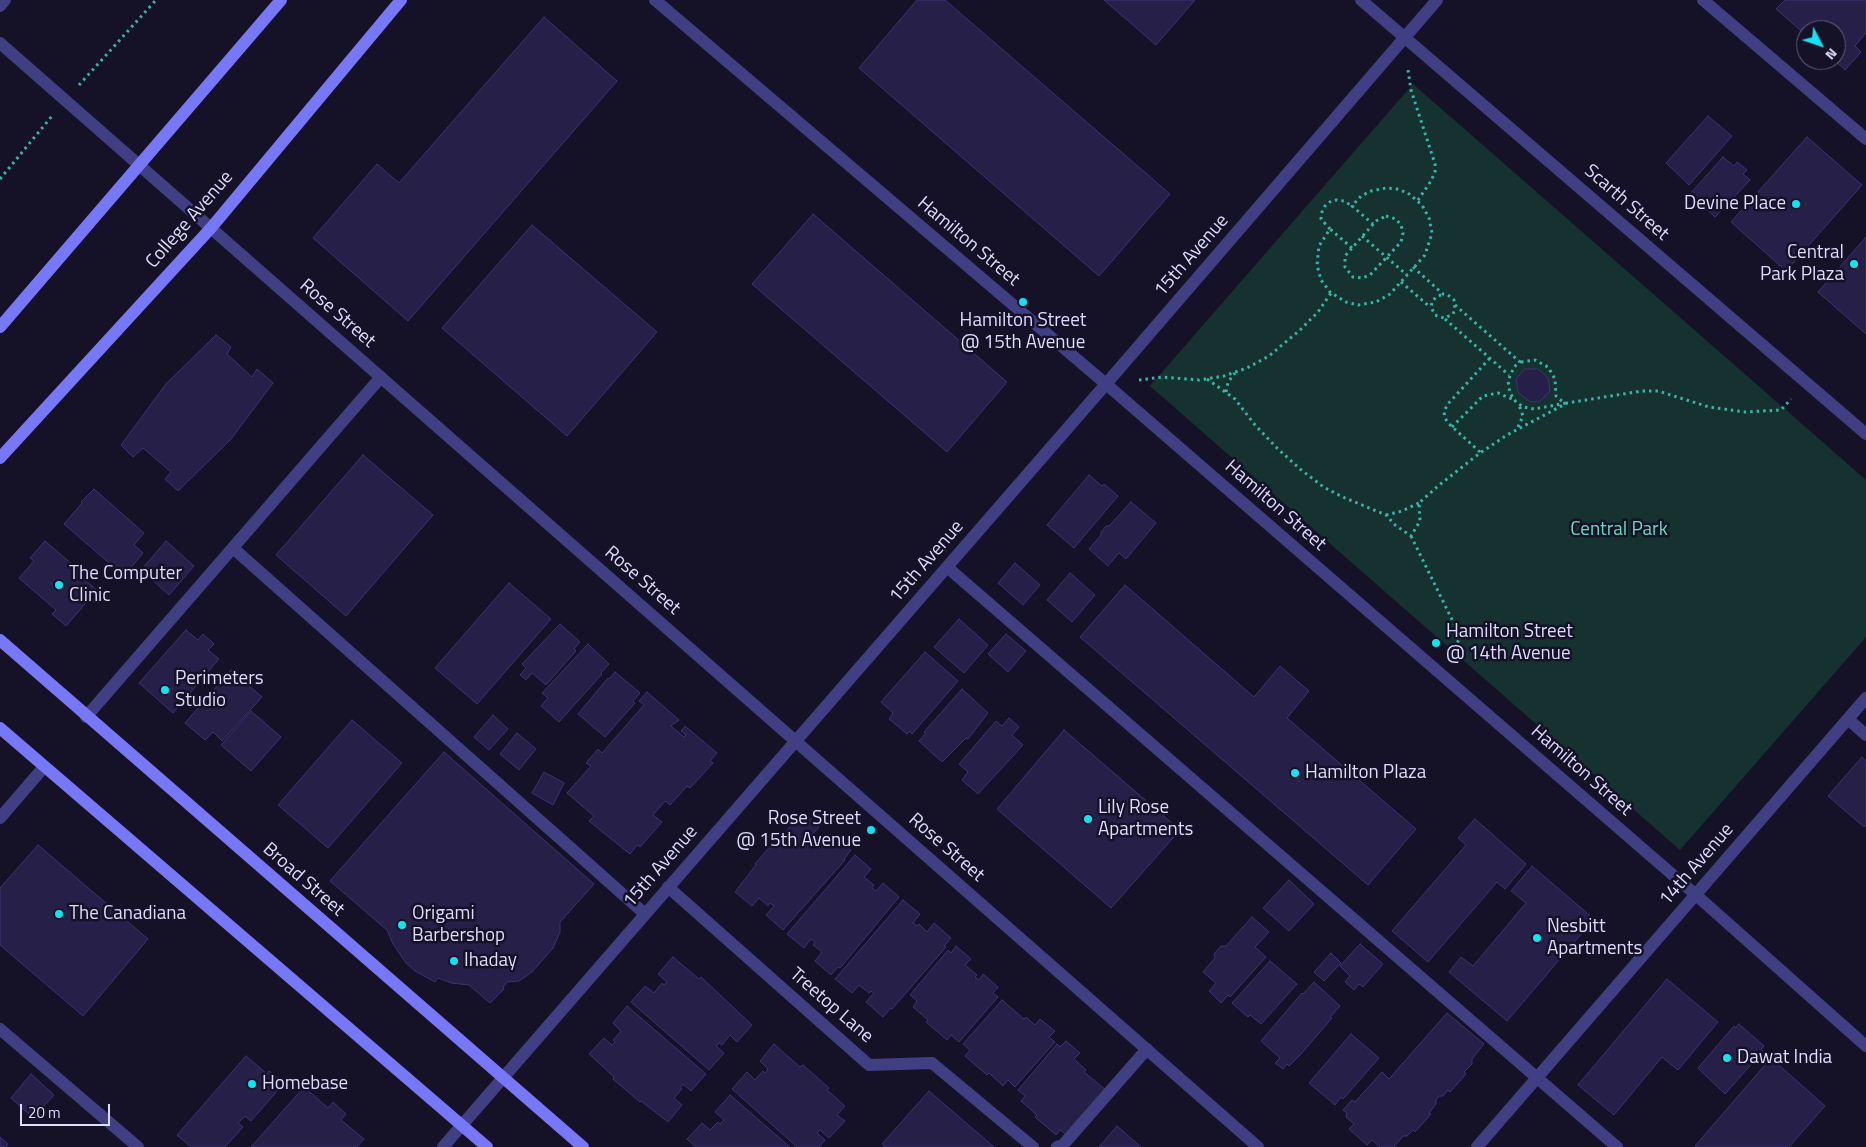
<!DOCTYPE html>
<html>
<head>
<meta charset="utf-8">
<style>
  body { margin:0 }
  #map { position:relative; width:1866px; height:1147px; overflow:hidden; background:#151228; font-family:"Titillium Web",sans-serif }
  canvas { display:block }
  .north { position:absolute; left:1796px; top:20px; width:50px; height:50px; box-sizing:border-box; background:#151228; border:1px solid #65627d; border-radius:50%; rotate:131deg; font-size:14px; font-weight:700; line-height:20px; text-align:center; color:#dedbfd }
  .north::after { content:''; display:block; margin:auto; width:18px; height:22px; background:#12e3f2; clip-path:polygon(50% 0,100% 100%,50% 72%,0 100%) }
  .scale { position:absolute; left:20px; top:1104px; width:90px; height:22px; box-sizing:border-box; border:2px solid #dedbfd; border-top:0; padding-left:6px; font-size:15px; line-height:18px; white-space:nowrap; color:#dedbfd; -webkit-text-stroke:4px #151228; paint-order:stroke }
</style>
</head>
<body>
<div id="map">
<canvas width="1866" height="1147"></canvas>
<div class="north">N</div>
<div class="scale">20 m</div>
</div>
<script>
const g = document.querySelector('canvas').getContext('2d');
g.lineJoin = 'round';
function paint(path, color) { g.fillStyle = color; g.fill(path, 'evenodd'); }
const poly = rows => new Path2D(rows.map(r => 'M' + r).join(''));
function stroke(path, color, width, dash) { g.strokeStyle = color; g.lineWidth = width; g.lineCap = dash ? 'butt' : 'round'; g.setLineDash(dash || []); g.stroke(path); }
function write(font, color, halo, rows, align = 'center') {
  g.font = font + ' "Titillium Web",sans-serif'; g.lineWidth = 5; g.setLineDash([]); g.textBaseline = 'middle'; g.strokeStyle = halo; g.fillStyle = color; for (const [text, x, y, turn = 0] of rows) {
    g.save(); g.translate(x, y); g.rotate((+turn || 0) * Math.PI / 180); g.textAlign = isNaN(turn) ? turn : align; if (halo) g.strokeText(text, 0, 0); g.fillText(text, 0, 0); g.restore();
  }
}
const green = poly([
  [1413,84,1866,480,1866,637,1680,850,1150,386]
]);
const building = poly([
  [917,0,945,0,1170,194,1099,276,859,68,917,0],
  [1104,0,1195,0,1156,45,1104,0],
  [1785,0,1866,0,1866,33,1855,46,1861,52,1845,70,1834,60,1836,60,1836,30,1806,30,1806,35,1776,9,1785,0],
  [544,17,617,81,408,321,313,238,377,164,399,183,544,17],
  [1708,116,1732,136,1689,185,1666,163,1708,116],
  [1807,137,1862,185,1786,271,1731,222,1807,137],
  [1723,157,1734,166,1737,162,1747,170,1743,174,1750,180,1715,217,1690,194,1723,157],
  [813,214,1007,382,947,452,752,284,813,214],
  [532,225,657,332,567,436,442,328,532,225],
  [1866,237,1866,334,1818,292,1866,237],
  [216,335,231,347,227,354,252,377,257,369,273,383,231,439,178,491,165,479,171,472,143,448,133,457,121,445,166,384,216,335],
  [1525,369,1538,369,1548,378,1550,391,1540,401,1530,402,1518,392,1516,379,1525,369],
  [363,455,433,515,346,616,276,555,363,455],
  [1089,475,1102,486,1104,484,1118,496,1074,548,1047,525,1089,475],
  [94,489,144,533,134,545,143,553,124,576,64,524,82,503,81,502,94,489],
  [1131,502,1156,523,1126,559,1119,553,1108,566,1089,549,1101,535,1101,532,1106,526,1109,526,1131,502],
  [45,541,88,578,86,581,97,590,66,626,52,614,56,610,19,578,34,561,30,558,45,541],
  [166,541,194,566,169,595,141,570,166,541],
  [1015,563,1040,585,1023,605,998,583,1015,563],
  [1070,573,1095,595,1072,622,1047,600,1070,573],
  [509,583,551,619,477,704,435,668,509,583],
  [1125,585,1254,697,1280,666,1309,691,1287,718,1416,829,1368,885,1080,637,1125,585],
  [959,619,988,645,964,673,934,647,959,619],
  [560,624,580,642,574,649,576,651,546,685,532,673,526,680,520,675,526,668,522,664,560,624],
  [186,630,198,640,203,634,214,644,208,650,219,659,173,713,139,683,186,630],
  [1006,634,1026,651,1008,672,988,654,1006,634],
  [588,644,609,664,601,673,602,674,559,722,541,706,548,698,542,693,588,644],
  [925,652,958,681,912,734,910,731,907,734,889,719,893,713,881,702,925,652],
  [231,670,262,697,222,741,213,732,205,740,185,723,231,670],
  [615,672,640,693,633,701,635,703,605,737,578,714,608,678,609,679,615,672],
  [962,689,988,713,968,739,966,738,942,762,919,741,926,733,924,732,962,689],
  [647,692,679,720,671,726,684,737,686,735,681,731,685,726,717,753,710,761,713,763,690,788,687,786,670,805,665,801,653,815,662,822,640,847,637,845,630,854,589,821,594,816,567,793,591,766,586,763,598,749,602,753,644,705,639,701,647,692],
  [251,711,281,737,251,771,221,745,251,711],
  [493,715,508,729,489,750,474,737,493,715],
  [1009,718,1019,727,1012,735,1023,745,978,794,962,780,968,772,959,764,996,721,1002,726,1009,718],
  [352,720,402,763,328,848,278,805,352,720],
  [1064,730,1180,830,1111,908,997,809,1064,730],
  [517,733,536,749,519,770,500,754,517,733],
  [444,752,594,884,560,922,560,932,553,948,532,972,519,981,507,982,503,987,504,989,490,1003,469,985,451,983,438,978,435,982,415,971,406,963,393,944,387,930,330,881,444,752],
  [1862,757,1866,761,1866,825,1864,827,1828,796,1862,757],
  [544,772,564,783,553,805,532,793,544,772],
  [803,812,819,827,812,835,817,839,818,837,827,845,834,836,851,850,844,859,845,860,783,930,766,915,774,906,770,903,768,906,759,898,752,906,735,892,756,865,755,864,779,836,781,837,803,812],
  [1475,819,1526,864,1505,889,1497,882,1428,962,1392,931,1466,845,1458,838,1475,819],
  [38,845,148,939,83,1016,0,945,0,888,38,845],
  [855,855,871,869,864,877,874,885,872,888,876,891,883,883,899,897,840,968,838,967,831,975,815,961,822,952,813,945,815,942,811,939,804,948,787,934,855,855],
  [1532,866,1594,919,1507,1021,1449,972,1461,957,1473,966,1526,903,1511,891,1532,866],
  [1289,880,1314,904,1289,931,1263,908,1289,880],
  [903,900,920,914,913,923,917,926,919,924,927,932,934,923,951,938,944,946,946,947,892,1009,891,1008,883,1017,866,1002,874,993,871,991,869,993,859,985,852,993,835,979,903,900],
  [1252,917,1269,932,1255,947,1266,957,1230,997,1228,995,1221,1003,1209,991,1216,983,1203,972,1215,958,1214,954,1221,946,1226,946,1252,917],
  [1360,944,1383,964,1363,987,1359,984,1354,990,1345,982,1350,976,1340,966,1360,944],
  [956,946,971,959,965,965,977,975,975,977,979,980,983,974,998,987,993,993,998,997,959,1042,951,1035,947,1040,926,1022,928,1020,913,1007,917,1001,910,995,948,950,951,953,956,946],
  [1331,953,1341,963,1324,981,1314,972,1331,953],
  [673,957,699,979,701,977,752,1025,737,1042,730,1035,722,1045,719,1043,716,1046,724,1053,709,1070,631,1002,645,986,654,993,662,983,664,985,667,982,658,974,673,957],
  [1270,961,1297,984,1261,1024,1250,1015,1248,1017,1232,1003,1270,961],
  [1667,979,1718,1022,1678,1070,1662,1057,1614,1115,1578,1085,1667,979],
  [1314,982,1340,1006,1330,1017,1332,1018,1301,1054,1289,1066,1287,1064,1283,1069,1275,1063,1280,1058,1261,1041,1302,993,1303,994,1314,982],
  [1002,1000,1024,1019,1026,1017,1035,1025,1040,1019,1055,1031,1049,1037,1055,1042,1015,1087,1008,1080,1003,1086,989,1073,987,1075,965,1056,970,1050,963,1044,1002,1000],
  [627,1006,706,1074,691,1091,683,1084,680,1088,682,1089,674,1098,682,1105,668,1122,641,1101,640,1102,613,1079,614,1077,589,1054,604,1038,612,1045,615,1042,613,1040,621,1031,613,1023,627,1006],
  [1447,1013,1484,1044,1472,1059,1472,1064,1464,1072,1466,1074,1450,1092,1448,1090,1443,1096,1439,1096,1436,1100,1436,1104,1429,1113,1431,1114,1415,1132,1413,1130,1407,1136,1403,1136,1394,1147,1380,1147,1372,1140,1367,1145,1349,1129,1354,1124,1346,1117,1347,1113,1343,1110,1352,1100,1355,1102,1382,1072,1389,1079,1447,1013],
  [1739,1024,1764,1046,1761,1049,1763,1051,1725,1094,1698,1068,1734,1026,1736,1028,1739,1024],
  [1351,1034,1379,1058,1343,1099,1341,1097,1335,1105,1309,1083,1351,1034],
  [1066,1041,1080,1053,1074,1059,1086,1070,1084,1072,1107,1091,1068,1136,1060,1130,1056,1135,1035,1117,1037,1115,1021,1101,1025,1096,1018,1090,1057,1044,1060,1047,1066,1041],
  [774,1044,800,1067,803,1065,829,1088,827,1090,845,1106,837,1115,845,1121,829,1138,820,1130,817,1133,825,1140,819,1147,797,1147,732,1089,747,1072,755,1080,763,1071,765,1073,768,1069,760,1061,774,1044],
  [246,1056,267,1074,269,1071,284,1083,251,1121,245,1116,238,1123,243,1127,225,1147,191,1147,177,1135,246,1056],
  [1771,1058,1825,1106,1789,1147,1696,1147,1695,1146,1771,1058],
  [31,1074,54,1095,33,1118,11,1098,31,1074],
  [304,1087,328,1108,333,1102,346,1114,341,1120,364,1139,357,1147,251,1147,304,1087],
  [929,1091,994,1147,885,1147,882,1144,929,1091],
  [730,1095,790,1147,696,1147,687,1139,702,1123,710,1130,718,1122,720,1124,724,1120,715,1112,730,1095],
  [1117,1126,1141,1147,1099,1147,1117,1126],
  [0,1137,8,1144,6,1147,0,1147,0,1137]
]);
const path = poly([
  [1408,70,1411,90,1435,164,1435,172,1431,181,1418,200],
  [79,85,156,0],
  [0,179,52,116],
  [1386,216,1396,219,1401,225,1403,233,1401,242,1370,275,1362,278,1353,277,1345,267,1345,256,1376,221,1386,216],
  [1330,229,1321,219,1322,212,1325,206,1331,201,1337,200,1344,201,1352,206],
  [1362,236,1407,275],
  [1352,248,1330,229,1319,246,1317,265,1321,280,1330,292,1346,302,1358,305,1376,302,1390,294,1425,255,1432,233,1429,218,1422,205,1408,193,1397,189,1386,188,1371,191,1361,196,1352,206,1373,224],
  [1413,267,1443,294,1448,295,1454,300,1455,309,1453,314,1444,318,1435,315,1431,307,1432,302,1436,297,1443,294],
  [1401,282,1430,307],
  [1455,305,1520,362,1514,367,1508,381,1510,393,1516,402,1523,407,1534,409,1566,403],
  [1445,319,1509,375],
  [1521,362,1535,360,1548,367,1555,379,1556,396,1563,402],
  [1207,379,1235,399,1255,425,1277,448,1300,469,1325,488,1345,498,1386,515,1395,525,1411,536,1420,521,1419,503,1438,486,1480,453,1507,435,1567,403,1642,391,1658,391,1709,407,1745,412,1781,410,1791,399],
  [1139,380,1162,377,1199,380,1224,376,1247,368,1269,356,1300,330,1318,312,1331,293],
  [1226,392,1228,382,1235,373],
  [1452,427,1483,396,1498,393,1512,399],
  [1518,427,1523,416,1519,405],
  [1480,452,1448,423,1445,418,1444,412,1447,405,1490,358],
  [1386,515,1402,511,1419,503],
  [1411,536,1461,638,1449,652]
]);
const lane = poly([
  [1703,0,1866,139],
  [0,6,5,0],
  [233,548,645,914],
  [947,567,1617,1147],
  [86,717,381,377],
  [1848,719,1866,735],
  [0,818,44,767],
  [0,1029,138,1147]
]);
const street = poly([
  [655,0,1106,384,1696,895,1866,1046],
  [1361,0,1866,434],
  [0,43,1258,1147],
  [668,887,869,1065,932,1063,1033,1147],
  [443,1147,1106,384,1437,0],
  [1057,1147,1063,1145,1147,1049],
  [1477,1147,1866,698]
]);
const secondary = poly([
  [0,327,281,0],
  [0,458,211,228,401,0],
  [0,640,583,1147],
  [0,728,487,1147]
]);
const markers = [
  [1796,204,5,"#12e3f2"],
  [1854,264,5,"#12e3f2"],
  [1023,302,5,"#12e3f2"],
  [59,585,5,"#12e3f2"],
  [1436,643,5,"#12e3f2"],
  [165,690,5,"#12e3f2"],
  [1295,773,5,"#12e3f2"],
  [1088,819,5,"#12e3f2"],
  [871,830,5,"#12e3f2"],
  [59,914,5,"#12e3f2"],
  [402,925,5,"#12e3f2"],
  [1537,938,5,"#12e3f2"],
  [454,961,5,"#12e3f2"],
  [1727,1058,5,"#12e3f2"],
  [252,1084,5,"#12e3f2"]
];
const streetNames = [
  ["Scarth Street",1626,203,41],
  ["College Avenue",190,220,-49],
  ["Hamilton Street",968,242,40],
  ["15th Avenue",1192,256,-49],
  ["Rose Street",337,314,41],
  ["Hamilton Street",1275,506,41],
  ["15th Avenue",927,562,-49],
  ["Rose Street",642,581,41],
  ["Hamilton Street",1581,771,41],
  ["Rose Street",946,848,41],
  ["14th Avenue",1697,865,-49],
  ["15th Avenue",661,867,-49],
  ["Broad Street",303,880,41],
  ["Treetop Lane",831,1006,41]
];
const poiNames = [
  ["Devine Place",1786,204,"right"],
  ["Central",1844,253,"right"],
  ["Park Plaza",1844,275,"right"],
  ["Hamilton Street",1023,321,"center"],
  ["@ 15th Avenue",1023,343,"center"],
  ["The Computer",69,574],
  ["Clinic",69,596],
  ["Hamilton Street",1446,632],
  ["@ 14th Avenue",1446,654],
  ["Perimeters",175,679],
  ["Studio",175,701],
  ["Hamilton Plaza",1305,773],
  ["Lily Rose",1098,808],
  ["Apartments",1098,830],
  ["Rose Street",861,819,"right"],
  ["@ 15th Avenue",861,841,"right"],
  ["The Canadiana",69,914],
  ["Origami",412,914],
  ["Barbershop",412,936],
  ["Nesbitt",1547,927],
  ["Apartments",1547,949],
  ["Ihaday",464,961],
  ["Dawat India",1737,1058],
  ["Homebase",262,1084]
];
const parkNames = [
  ["Central Park",1619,530]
];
paint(green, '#153230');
paint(building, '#261f48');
stroke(building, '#3d3273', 1);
stroke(path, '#37b5a9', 3, [2.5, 4]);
stroke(lane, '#403f84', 12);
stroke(street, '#403f84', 12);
stroke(secondary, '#7778f8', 12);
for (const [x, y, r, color] of markers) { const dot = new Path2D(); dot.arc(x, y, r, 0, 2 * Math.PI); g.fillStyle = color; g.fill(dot); stroke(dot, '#151228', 2); }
write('19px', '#dedbfd', '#151228', streetNames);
write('19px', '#dedbfd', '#151228', poiNames, 'left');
write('19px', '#6adaba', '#151228', parkNames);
</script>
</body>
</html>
